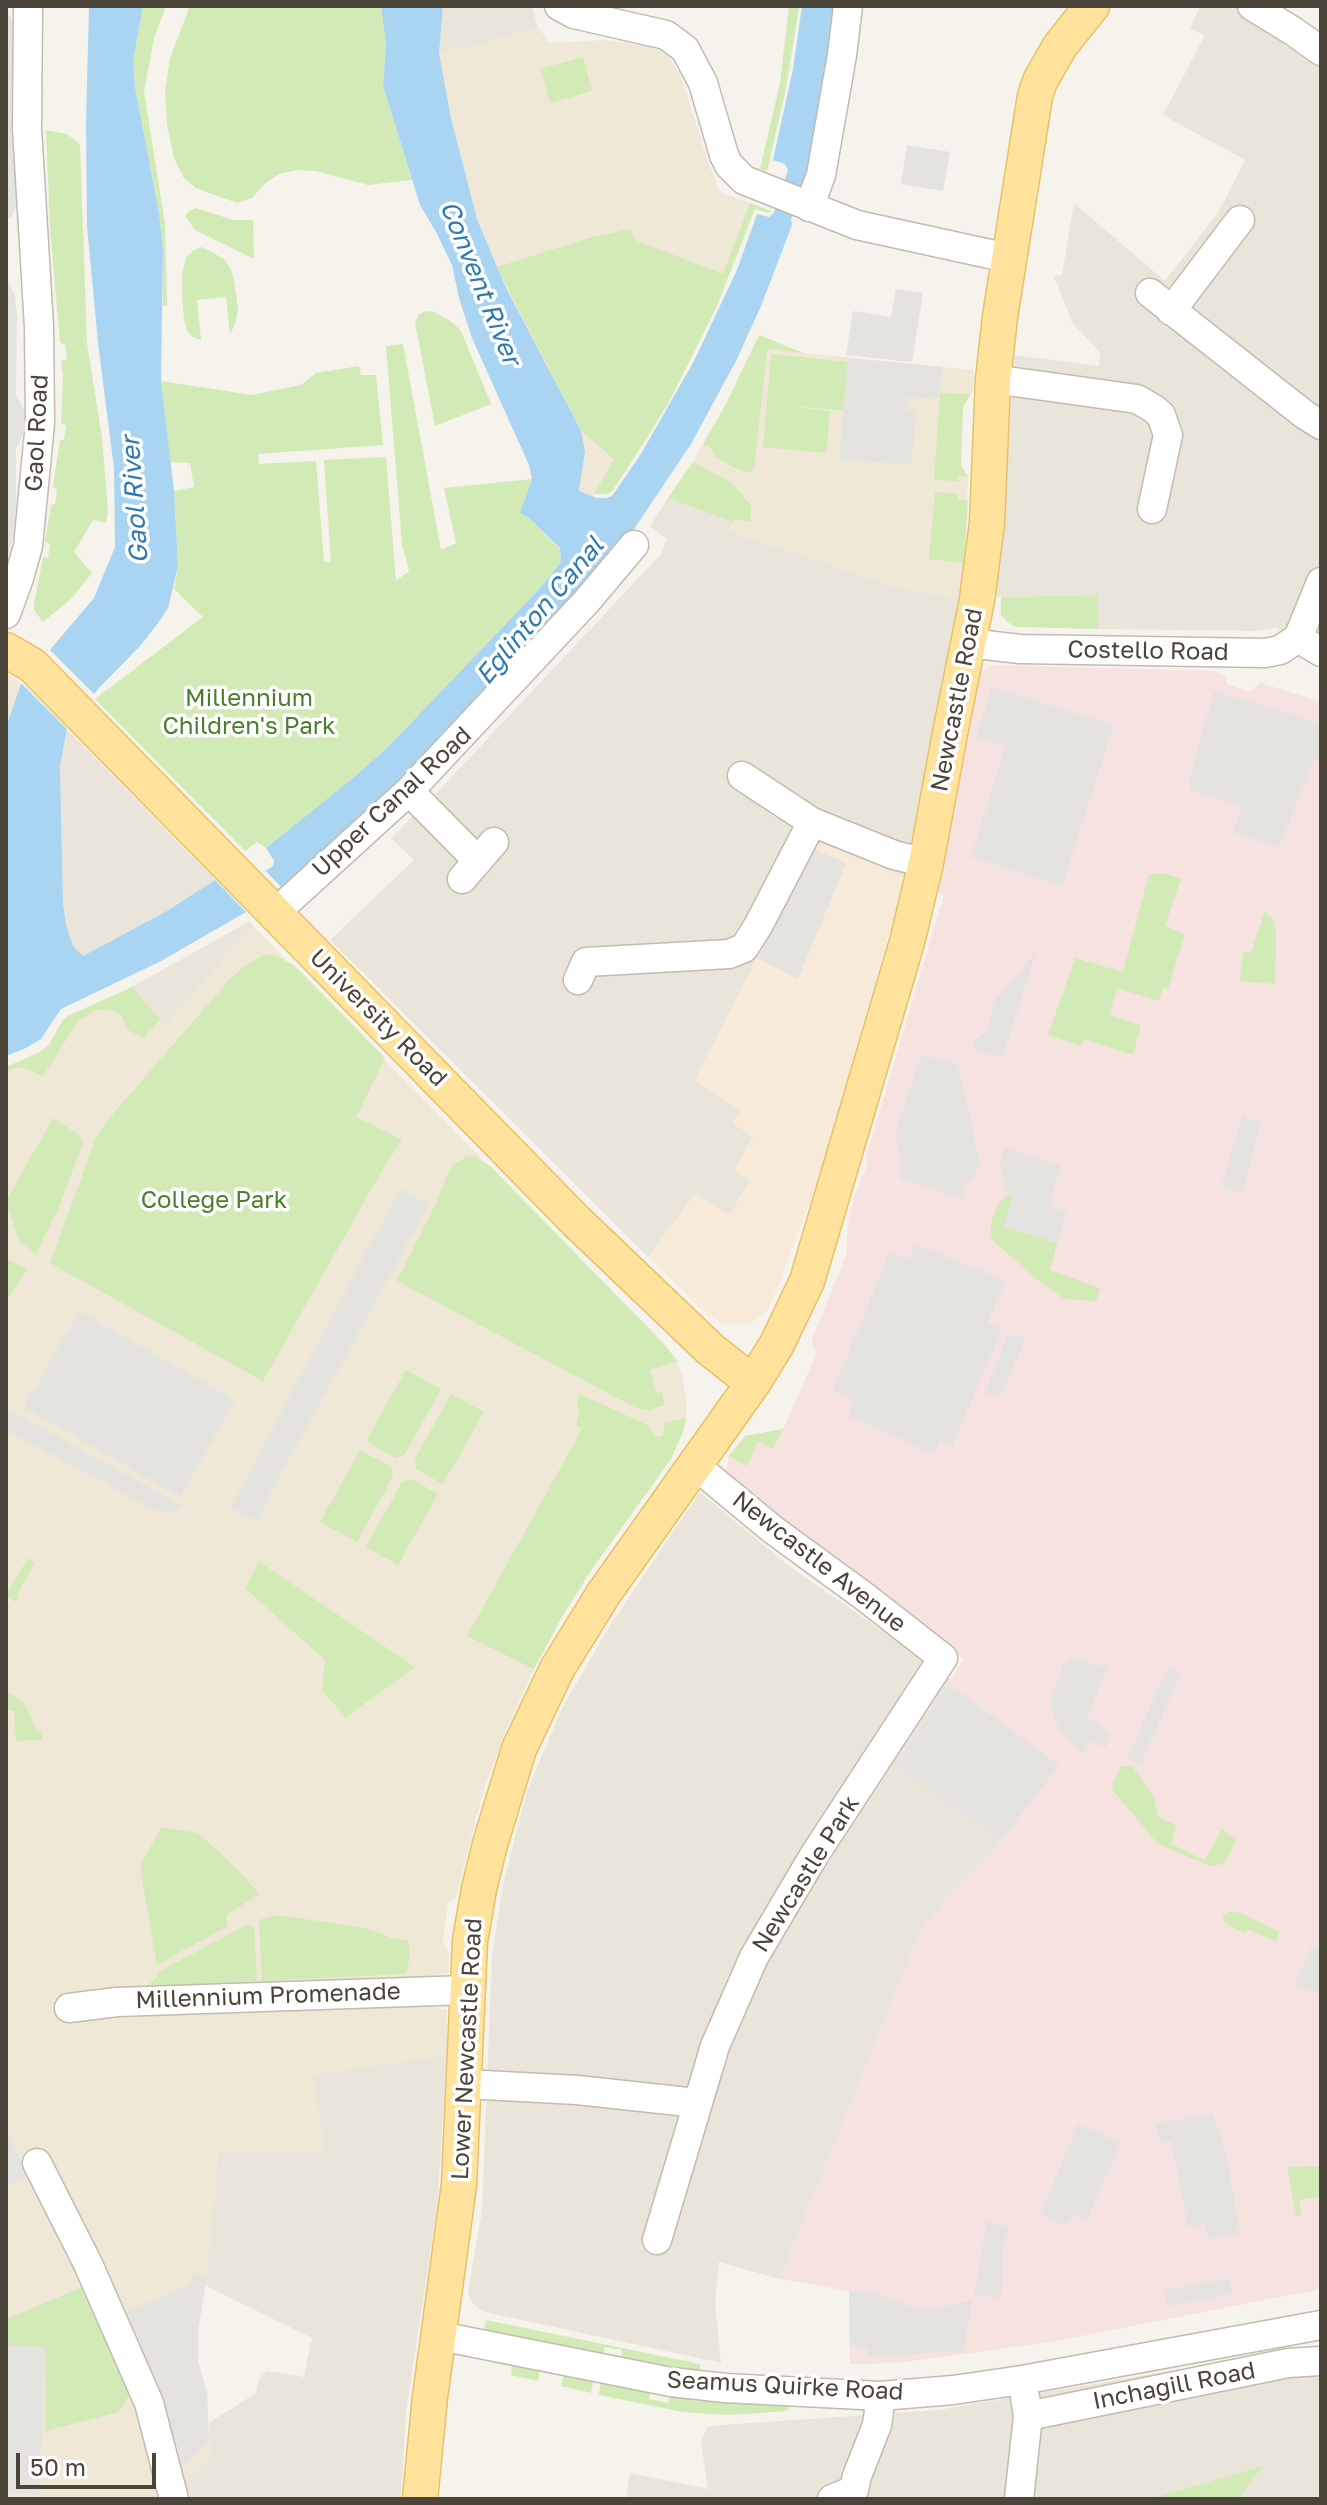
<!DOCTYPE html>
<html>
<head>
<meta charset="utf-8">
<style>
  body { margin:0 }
  #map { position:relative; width:1327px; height:2505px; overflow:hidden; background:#f6f3ec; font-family:"Golos Text",sans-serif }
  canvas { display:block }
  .frame { position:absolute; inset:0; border:8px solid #4b4439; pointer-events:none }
  .scale { position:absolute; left:16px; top:2453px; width:140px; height:36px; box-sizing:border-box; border:4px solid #4b4439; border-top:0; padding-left:10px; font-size:24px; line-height:28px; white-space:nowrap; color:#4b4439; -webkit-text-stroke:6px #fff; paint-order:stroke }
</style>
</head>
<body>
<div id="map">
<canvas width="1327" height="2505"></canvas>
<div class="frame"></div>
<div class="scale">50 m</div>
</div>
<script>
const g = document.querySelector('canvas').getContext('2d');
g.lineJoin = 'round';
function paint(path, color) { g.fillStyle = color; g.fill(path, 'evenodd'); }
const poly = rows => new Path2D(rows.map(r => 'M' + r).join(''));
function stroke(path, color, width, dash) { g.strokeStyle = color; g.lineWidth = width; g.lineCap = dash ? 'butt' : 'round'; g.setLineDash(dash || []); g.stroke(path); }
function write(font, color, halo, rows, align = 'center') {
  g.font = font + ' "Golos Text",sans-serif'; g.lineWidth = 7; g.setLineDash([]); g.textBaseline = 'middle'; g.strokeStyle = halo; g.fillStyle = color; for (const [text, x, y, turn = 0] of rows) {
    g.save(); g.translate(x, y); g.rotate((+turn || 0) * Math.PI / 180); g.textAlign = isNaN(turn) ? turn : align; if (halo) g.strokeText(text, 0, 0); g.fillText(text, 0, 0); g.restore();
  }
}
const residential = poly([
  [443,6,532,6,538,28,474,46,439,53],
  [1200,6,1270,6,1321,40,1321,642,1275,628,1258,631,1098,629,1096,595,996,597,1014,355,1099,366,1100,352,1073,324,1054,276,1062,275,1074,203,1165,281,1218,213,1245,160,1163,115,1205,35,1190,29],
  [668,498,733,522,730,531,778,547,897,587,963,600,905,878,828,843,695,1080,740,1111,754,1137,734,1170,750,1180,730,1215,694,1195,648,1257,330,940,414,860,391,838,445,784,660,555,667,539,650,526],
  [67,729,215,880,167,911,83,956,73,946,66,924,63,903,60,766],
  [250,921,253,926,166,1026,132,987],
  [700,1492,789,1566,951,1679,896,1765,1002,1840,927,1922,915,1945,780,2279,719,2262,715,2303,721,2363,485,2312,479,2309,471,2301,468,2292,482,2211,492,1955,503,1884,527,1791,563,1706,611,1624],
  [447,2055,437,2208,406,2412,401,2499,187,2499,183,2482,214,2451,209,2440,210,2422,256,2393,259,2378,267,2371,304,2377,312,2338,206,2286,218,2150,325,2153,312,2074],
  [1321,2346,1321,2499,626,2499,630,2473,708,2489,701,2442,708,2426,938,2410]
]);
const commercial = poly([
  [828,843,905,878,818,1181,772,1301,768,1309,753,1322,738,1325,724,1324,708,1315,648,1257,695,1194,730,1215,750,1180,734,1170,753,1137,732,1123,740,1111,695,1079,814,846]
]);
const education = poly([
  [538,28,545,36,548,43,606,40,650,46,666,54,680,74,708,162,720,192,750,203,726,269,711,299,592,497,579,491,585,453,506,288,477,219,451,118,439,53,474,46],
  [759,335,803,353,973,370,974,389,963,406,961,465,968,477,963,600,897,587,778,547,730,531,732,522,668,498,693,462,727,402],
  [6,672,21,684,6,727],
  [253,926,665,1345,677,1361,682,1376,686,1397,686,1418,683,1432,671,1459,592,1569,563,1615,534,1669,505,1732,483,1792,456,1897,448,1903,443,1941,449,1952,449,1973,437,1974,438,2009,447,2009,447,2055,313,2074,325,2153,218,2150,207,2275,198,2331,198,2361,207,2393,209,2440,214,2451,183,2482,187,2499,6,2499,6,1067,41,1052,49,1044,63,1020,68,1016,132,987,167,1025]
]);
const medical = poly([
  [992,665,1215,671,1222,674,1226,679,1227,684,1249,692,1261,683,1321,702,1321,2289,1051,2342,897,2363,850,2364,849,2291,780,2279,915,1945,927,1922,1002,1840,895,1765,964,1659,803,1538,726,1474,729,1456,745,1436,783,1429,817,1353,813,1347,812,1339,846,1256,848,1222,855,1194,867,1165,866,1157,944,895,938,891,977,679,981,671]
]);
const green = poly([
  [143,6,166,6,154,38,144,92,165,224,167,305,163,306,163,250,159,213,135,87,133,62],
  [190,6,381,6,386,44,383,86,412,180,368,185,316,171,297,170,279,174,263,185,252,198,237,203,196,188,183,177,174,158,167,125,165,92,170,58],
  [789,6,799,6,797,21,785,93,767,171,760,169,780,83],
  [583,57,592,91,550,103,540,69],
  [46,130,67,134,80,144,87,343,102,438,108,511,106,523,93,520,74,552,92,573,71,599,43,622,34,610,34,603,43,557,48,558,50,544,45,542,51,505,55,504,57,489,53,487,60,440,64,440,66,425,61,424,63,377,61,361,67,359,65,344,60,343,50,227],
  [750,203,771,211,768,213,755,209,717,306,669,402,650,433,613,490,608,494,594,494,614,459,581,431,497,267,589,238,630,229,635,240,723,274],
  [196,208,233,220,253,220,254,259,195,230,185,216,189,211],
  [202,247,224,259,230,267,234,279,238,309,235,325,230,334,226,297,197,300,201,340,193,337,187,331,184,319,182,295,182,276,186,257,194,250],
  [426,311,434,312,452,322,461,331,491,404,435,426,415,322,419,314],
  [759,335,803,353,771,349,767,350,754,468,750,473,732,467,715,456,710,447,703,444,727,402],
  [403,344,441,550,456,543,444,488,532,479,520,513,530,519,560,549,561,562,541,587,388,747,353,778,266,848,257,842,245,851,95,699,203,617,174,589,178,566,174,491,194,487,190,463,170,462,161,381,252,395,301,385,316,373,359,366,361,375,376,375,383,445,258,454,259,464,316,461,324,562,331,562,324,460,386,457,396,581,409,571,402,544,386,346],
  [771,354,848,362,843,410,786,406,830,411,826,453,763,447],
  [940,393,971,394,963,406,961,465,968,477,959,476,958,481,934,480],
  [693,462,732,483,751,505,750,522,734,519,733,522,668,498],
  [935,492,958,494,958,500,968,500,964,563,929,559],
  [1097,595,1098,629,1016,627,1010,624,1001,615,1001,597],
  [1149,874,1166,874,1181,878,1165,926,1185,934,1168,989,1163,988,1159,1001,1117,988,1109,1015,1141,1025,1133,1055,1084,1039,1081,1046,1048,1035,1075,958,1123,972],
  [1265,911,1273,919,1276,932,1275,984,1239,981,1244,951,1251,953],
  [264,955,276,956,294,965,385,1058,356,1117,402,1140,382,1170,263,1381,50,1263,96,1138,106,1122,231,978,243,967],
  [132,987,160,1019,144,1038,128,1030,121,1015,110,1010,97,1010,78,1021,43,1076,26,1068,16,1068,6,1072,6,1067,40,1052,49,1045,63,1020,68,1016],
  [53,1118,79,1135,83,1142,60,1205,36,1253,20,1243,6,1201],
  [468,1156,475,1157,490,1166,665,1345,677,1361,650,1370,656,1393,662,1392,665,1405,648,1410,636,1408,397,1281,440,1195,448,1172,454,1164],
  [1008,1194,1012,1200,1004,1226,1057,1243,1050,1270,1100,1288,1096,1301,1064,1299,1039,1281,998,1245,991,1237,991,1222,998,1204],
  [6,1258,27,1270,6,1301],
  [406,1370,441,1389,405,1454,396,1458,366,1441],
  [451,1394,484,1412,443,1484,416,1469,415,1459],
  [582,1395,643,1423,650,1427,655,1437,663,1436,664,1423,686,1418,683,1432,671,1459,592,1569,563,1615,534,1669,467,1636,582,1429,576,1425,579,1410,577,1400,578,1396],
  [783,1429,773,1449,758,1441,747,1466,729,1456,745,1436],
  [360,1450,391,1467,393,1476,357,1542,320,1522],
  [412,1479,438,1494,398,1565,366,1547,402,1482],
  [28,1558,35,1562,17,1595,19,1596,16,1602,6,1596],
  [258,1561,415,1667,346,1717,322,1691,325,1660,246,1589],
  [6,1691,24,1703,38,1732,41,1730,42,1740,16,1741,14,1711,6,1710],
  [1121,1766,1132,1766,1154,1797,1158,1817,1176,1825,1171,1844,1205,1860,1222,1829,1236,1840,1224,1864,1209,1866,1157,1843,1111,1788],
  [161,1827,198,1833,239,1871,259,1894,227,1915,227,1927,157,1964,140,1867],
  [1230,1911,1243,1914,1279,1932,1276,1942,1248,1929,1246,1933,1224,1923,1223,1915],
  [278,1915,365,1928,392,1938,408,1940,410,1956,406,1974,262,1981,259,1920],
  [248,1924,254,1928,257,1981,150,1987,150,1983,158,1977,159,1972],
  [1321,2166,1321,2196,1299,2200,1302,2215,1296,2216,1287,2167],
  [85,2286,130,2395,119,2412,46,2431,45,2347,6,2346,6,2319],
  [486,2320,700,2364,700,2371,621,2357,622,2350,605,2347,603,2354,508,2337,484,2330],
  [513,2363,540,2369,538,2381,511,2375],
  [564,2374,593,2380,591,2393,561,2386],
  [601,2381,651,2391,649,2399,668,2403,670,2394,790,2403,788,2411,729,2415,683,2412,599,2395],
  [1263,2466,1238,2499,1150,2499]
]);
const parking = poly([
  [7,12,11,17,14,27,18,201,12,216,6,220],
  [907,145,950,152,943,191,901,184],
  [6,277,15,295,17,316,16,395,24,410,25,421,23,435,16,449,16,508,13,536,6,562],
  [896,289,923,293,912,362,846,355,853,311,891,317],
  [848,358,943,367,938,399,908,397,907,410,916,411,911,465,839,459],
  [992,687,1114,725,1062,886,971,857,1005,747,976,737],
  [1214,691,1321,723,1321,765,1314,759,1279,848,1233,832,1242,806,1191,790,1189,780],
  [813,849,846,863,798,979,758,958],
  [1037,950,1002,1059,972,1049,974,1041,987,1030,993,1003],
  [921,1055,958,1065,980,1162,975,1176,966,1183,962,1198,901,1179,900,1153,895,1135],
  [1243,1115,1261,1123,1242,1193,1221,1186],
  [1005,1148,1061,1166,1049,1206,1067,1212,1057,1243,1003,1226,1012,1200,1005,1188,1000,1162],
  [400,1189,429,1204,267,1499,259,1522,231,1507],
  [916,1244,1006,1281,988,1322,1002,1329,952,1447,940,1442,934,1454,848,1416,853,1404,850,1398,833,1391,889,1253,908,1259],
  [79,1311,235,1400,180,1497,24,1407],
  [1027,1335,1002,1393,984,1395,1007,1336],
  [6,1408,19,1415,183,1506,177,1511,164,1512,151,1508,6,1430],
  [1070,1658,1108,1667,1087,1717,1103,1724,1102,1730,1111,1734,1106,1748,1090,1741,1084,1755,1060,1731,1053,1715,1051,1701,1053,1689,1066,1660],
  [1168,1668,1181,1674,1140,1764,1127,1758],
  [947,1686,961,1693,1059,1765,1002,1840,895,1765],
  [1313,1944,1321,1948,1321,1996,1294,1983],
  [1213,2113,1226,2151,1240,2233,1208,2239,1205,2224,1188,2227,1171,2141,1160,2142,1156,2124],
  [1078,2124,1121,2143,1087,2219,1074,2214,1069,2222,1063,2225,1040,2215],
  [6,2129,28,2177,6,2186],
  [987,2220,1010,2229,1003,2246,1001,2298,974,2296],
  [193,2274,207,2275,198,2331,198,2361,207,2393,209,2440,183,2467,172,2429,124,2314,189,2284],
  [1229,2278,1232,2294,1167,2306,1164,2290],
  [849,2291,876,2293,924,2311,972,2300,964,2351,868,2357,867,2347,850,2346],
  [6,2346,45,2347,39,2495,6,2490]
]);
const water = poly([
  [89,6,143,6,133,62,135,87,159,213,163,250,161,381,174,491,178,566,168,608,161,619,141,645,98,689,67,729,60,766,63,903,66,924,73,946,83,956,167,911,215,880,267,870,273,866,274,861,266,848,353,778,388,747,541,587,561,562,560,548,530,519,520,513,532,479,529,465,472,338,459,298,452,265,436,232,420,205,383,86,386,44,381,6,443,6,439,53,451,118,477,219,506,288,581,431,585,452,579,491,597,498,606,498,612,496,641,454,694,361,737,270,757,214,769,217,774,213,788,170,785,164,773,160,793,69,802,6,840,6,822,120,803,185,791,219,792,225,761,306,736,361,691,444,622,547,340,844,246,912,161,961,61,1009,41,1039,26,1048,6,1056,6,727,21,684,94,598,115,547,114,468,98,343,87,226,86,123]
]);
const pier = poly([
  [48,648,97,697,70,732,19,681],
  [262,867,281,887,246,912,212,877]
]);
const minor = poly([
  [559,6,574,14,666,35,685,49,703,83,724,155,729,165,744,180,857,225,1008,258],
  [1252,6,1293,31,1321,51],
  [809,207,821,175,842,55,848,6],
  [1150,293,1305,415,1321,425],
  [1171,311,1240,220],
  [993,379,1137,399,1154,409,1161,415,1168,435,1152,509],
  [6,614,19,578,28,546,40,423,39,327,27,128,28,6],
  [1298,638,1321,582],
  [968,643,1020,649,1265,653,1280,650,1298,638,1321,652],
  [742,776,812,822,894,855,926,863],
  [409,791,478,861],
  [462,879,494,842],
  [275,913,409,791,586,602,634,545],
  [578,980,586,962,729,954,744,948,758,926,812,822],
  [69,2008,117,2002,467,1990],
  [465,2084,577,2090,697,2103],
  [37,2163,88,2264,149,2403,174,2499],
  [657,2240,715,2046,754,1957,813,1857,943,1658,865,1597,772,1529,696,1466],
  [440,2336,671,2382,725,2388,881,2396,953,2390,1022,2380,1321,2325],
  [1028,2416,1288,2363,1321,2361],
  [832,2499,854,2490,857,2476,877,2425,881,2396],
  [1019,2499,1028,2416,1025,2397]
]);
const major = poly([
  [6,650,32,665,576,1221,710,1349,753,1383],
  [420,2499,430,2397,459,2185,470,1941,479,1889,490,1844,519,1749,557,1669,604,1593,753,1383,777,1344,807,1281,907,942,926,863,951,728,977,600,987,523,993,379,1000,317,1035,96,1040,81,1060,46,1092,6]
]);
const streetNames = [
  ["Gaol Road",37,433,-87],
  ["Costello Road",1148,651,1],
  ["Newcastle Road",957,700,-79],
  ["Upper Canal Road",392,802,-43],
  ["University Road",378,1018,45],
  ["Newcastle Avenue",819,1562,38],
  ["Newcastle Park",806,1874,-58],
  ["Millennium Promenade",268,1996,-2],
  ["Lower Newcastle Road",467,2049,-87],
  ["Seamus Quirke Road",785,2386,3],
  ["Inchagill Road",1174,2386,-11]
];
const parkNames = [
  ["Millennium",249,698],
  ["Children's Park",249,726],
  ["College Park",214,1200]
];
const waterNames = [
  ["Convent River",480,283,68],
  ["Gaol River",135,500,-94],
  ["Eglinton Canal",540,611,-50]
];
paint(residential, '#eae5da');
paint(commercial, '#f7ead8');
paint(education, '#efe8d6');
paint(medical, '#f6e3e0');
paint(green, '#d2eab5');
paint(parking, '#e5e3e0');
paint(water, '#a9d4f2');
paint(pier, '#f6f3ec');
stroke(minor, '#c2bbae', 31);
stroke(major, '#e6c16a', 37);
stroke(minor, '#fff', 28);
stroke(major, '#ffe39c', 34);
write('24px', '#4b4439', '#fff', streetNames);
write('24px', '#4a7f2a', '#fff', parkNames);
write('italic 26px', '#2e7ab2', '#fff', waterNames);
</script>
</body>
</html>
